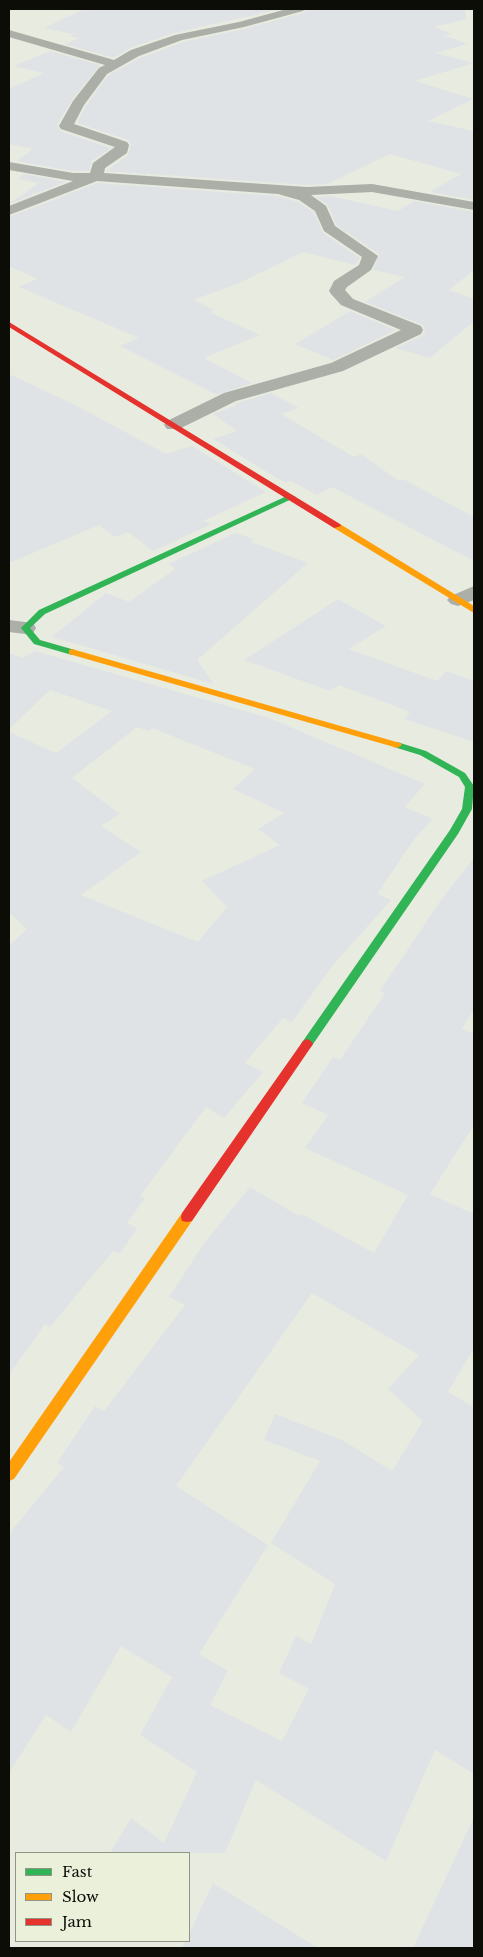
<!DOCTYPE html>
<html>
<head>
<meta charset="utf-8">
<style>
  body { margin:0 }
  #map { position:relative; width:483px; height:1957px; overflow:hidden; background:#e8ebdf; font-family:"Libre Baskerville",serif }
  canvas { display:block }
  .frame { position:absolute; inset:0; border:10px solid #0b0d06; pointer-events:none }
  .legend { position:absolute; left:15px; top:1852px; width:175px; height:90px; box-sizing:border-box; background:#eaf0da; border:1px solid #919585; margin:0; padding:6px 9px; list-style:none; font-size:15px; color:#0b0d06 }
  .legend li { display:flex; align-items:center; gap:10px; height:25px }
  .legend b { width:25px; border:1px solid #919585 }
</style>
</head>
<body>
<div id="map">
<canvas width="483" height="1957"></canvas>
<div class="frame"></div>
<ul class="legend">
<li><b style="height:6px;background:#30b455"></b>Fast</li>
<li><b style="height:6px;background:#ff9f0a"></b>Slow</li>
<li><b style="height:6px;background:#e5322d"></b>Jam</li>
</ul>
</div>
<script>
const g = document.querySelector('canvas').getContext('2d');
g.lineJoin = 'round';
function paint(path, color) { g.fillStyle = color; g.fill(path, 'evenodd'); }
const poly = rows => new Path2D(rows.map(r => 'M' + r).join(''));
const building = poly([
  [84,9,281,9,174,33,130,48,114,58,65,44,79,38,69,36,73,34,44,28],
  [307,9,465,9,466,19,434,27,452,34,444,35,467,44,435,53,474,63,415,81,473,99,428,121,474,131,474,200,430,192,461,174,390,154,327,184,307,185,106,171,128,155,131,144,128,140,77,123,86,106,108,75,140,58,183,42,244,29,303,13],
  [50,51,100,65,72,100,57,125,60,131,111,148,92,161,89,171,73,171,17,161,33,149,9,144,9,89,44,73,14,66],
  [24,174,66,182,9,204,39,183,17,179],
  [97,183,278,196,298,202,314,212,323,233,360,258,355,265,303,252,237,284,193,300,214,310,209,312,260,335,204,358,252,383,217,395,120,346,139,338,19,287,37,279,9,266,9,217],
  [330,196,398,211,414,201,474,212,474,270,449,290,474,299,474,321,430,358,395,348,422,336,425,331,423,325,365,302,405,277,373,270,379,254,336,225,328,205,316,197],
  [350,311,396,330,333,360,295,344],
  [9,374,75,405,166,454,192,446,266,492,203,521,212,524,153,551,128,532,115,537,99,525,9,563],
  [271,393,299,408,281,414,354,457,361,454,399,481,403,479,474,517,474,561,332,487,317,495,291,481,285,483,213,439,237,431,213,414,237,405,234,404,237,403],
  [235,533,254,539,251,542,308,563,197,660,214,684,52,637,106,593,129,602,175,569,169,564],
  [338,599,386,626,349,649,437,681,446,671,474,681,474,742,404,719,410,712,339,685,330,691,244,660],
  [35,651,269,718,425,784,405,807,433,819,415,838,377,894,391,900,333,965,292,1022,283,1018,245,1063,263,1072,224,1118,206,1107,140,1196,145,1198,127,1223,137,1228,120,1254,113,1251,50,1327,45,1324,9,1375,9,946,27,929,9,912,9,732,56,753,112,711,50,690,9,729,9,653,23,658],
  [137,727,149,731,152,728,255,769,233,789,284,813,258,829,280,845,202,881,227,907,198,942,81,895,141,852,101,826,120,814,72,778],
  [474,858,474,1009,462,1029,474,1034,474,1125,430,1194,474,1214,474,1348,448,1392,474,1407,474,1774,435,1750,386,1861,256,1780,225,1853,110,1853,131,1818,164,1843,197,1772,140,1735,172,1677,121,1646,71,1732,46,1715,9,1773,9,1534,64,1467,57,1463,95,1406,104,1411,185,1305,169,1297,205,1242,250,1187,299,1216,302,1214,374,1253,408,1195,305,1148,328,1115,302,1103,333,1057,340,1060,385,993,380,991,441,900],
  [312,1293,419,1355,388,1389,423,1421,392,1471,342,1440,275,1414,264,1440,320,1461,271,1543,335,1584,311,1644,296,1636,279,1673,309,1689,282,1741,210,1705,228,1671,199,1654,268,1545,176,1486],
  [474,1817,474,1948,413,1948],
  [213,1883,318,1948,182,1948,185,1941,189,1941,189,1934]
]);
const street = poly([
  [287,9,305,9,303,11,244,27,182,40,139,56,107,74,84,105,74,124,127,142,129,145,127,153,105,168,104,173,307,187,372,184,474,202,474,210,372,192,311,195,326,206,335,226,378,256,371,270,347,287,345,290,353,299,421,326,423,330,421,334,343,371,236,401,179,429,167,429,164,425,167,421,224,393,331,363,401,330,341,305,331,294,329,291,334,281,359,265,362,257,324,231,315,211,299,200,278,194,97,181,9,215,9,206,73,181,9,170,9,162,73,173,90,173,93,163,115,147,61,129,59,126,73,101,99,68,105,65,9,37,9,30,114,60,131,50,175,35,239,22,287,9],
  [474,586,474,600,458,606,451,604,447,600,451,596,474,586],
  [9,620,33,623,36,628,33,633,25,634,9,632,9,620]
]);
const fast = poly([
  [289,495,296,497,45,614,30,628,40,640,75,650,75,654,72,655,34,644,21,628,39,610,289,495],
  [397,742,426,751,465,773,474,786,472,809,458,834,311,1047,307,1049,303,1047,301,1044,303,1041,450,830,462,809,465,787,459,777,420,755,394,747,392,745,394,743,397,742]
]);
const slow = poly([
  [334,524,340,524,474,606,474,613,334,528,334,524],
  [72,649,400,743,402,745,397,748,394,747,69,654,69,650,72,649],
  [187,1212,192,1213,193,1217,192,1221,14,1479,9,1481,9,1462,182,1213,187,1212]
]);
const jam = poly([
  [9,322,340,524,341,526,334,528,9,327,9,322],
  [307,1039,311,1041,313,1044,311,1047,192,1221,187,1222,182,1221,181,1217,182,1213,303,1041,307,1039]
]);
paint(building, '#e0e3e6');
paint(street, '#acaea8');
paint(fast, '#30b455');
paint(slow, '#ff9f0a');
paint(jam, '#e5322d');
</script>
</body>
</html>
